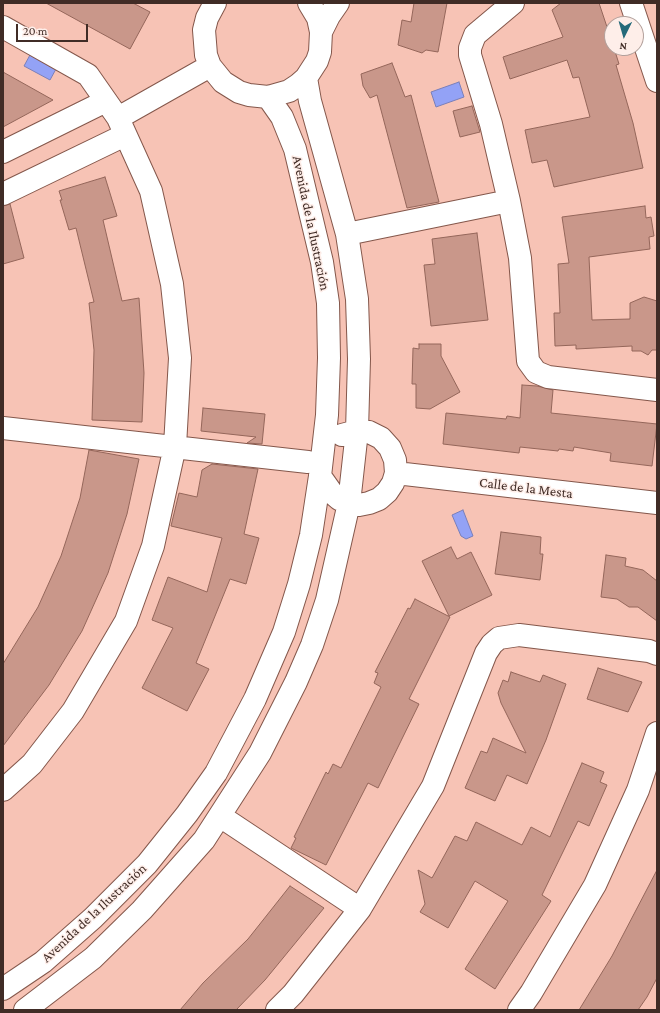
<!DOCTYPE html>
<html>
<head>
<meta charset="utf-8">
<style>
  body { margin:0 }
  #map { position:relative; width:660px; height:1013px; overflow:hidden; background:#f7c3b5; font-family:"Crimson Pro",serif }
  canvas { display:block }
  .frame { position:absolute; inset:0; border:4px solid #402c26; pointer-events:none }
  .north { position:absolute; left:604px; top:16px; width:40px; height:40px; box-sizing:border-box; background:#feeee9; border:1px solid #b2a09b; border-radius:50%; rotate:185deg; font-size:11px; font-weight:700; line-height:16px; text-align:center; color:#402c26 }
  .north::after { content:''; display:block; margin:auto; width:14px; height:18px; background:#256a7a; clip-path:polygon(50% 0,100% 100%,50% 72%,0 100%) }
  .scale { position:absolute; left:16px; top:24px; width:72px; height:18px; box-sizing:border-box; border:2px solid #402c26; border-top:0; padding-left:5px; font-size:12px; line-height:14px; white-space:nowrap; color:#402c26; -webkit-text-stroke:3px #feeee9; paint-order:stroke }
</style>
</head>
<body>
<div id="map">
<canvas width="660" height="1013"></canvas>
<div class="frame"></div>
<div class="north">N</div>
<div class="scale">20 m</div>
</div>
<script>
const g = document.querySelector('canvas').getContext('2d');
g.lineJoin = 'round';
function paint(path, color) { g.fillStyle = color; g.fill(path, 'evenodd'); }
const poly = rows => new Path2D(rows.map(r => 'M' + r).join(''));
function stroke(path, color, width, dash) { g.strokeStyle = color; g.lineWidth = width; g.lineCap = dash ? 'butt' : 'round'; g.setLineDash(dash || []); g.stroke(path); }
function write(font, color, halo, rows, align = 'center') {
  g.font = font + ' "Crimson Pro",serif'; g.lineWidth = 3; g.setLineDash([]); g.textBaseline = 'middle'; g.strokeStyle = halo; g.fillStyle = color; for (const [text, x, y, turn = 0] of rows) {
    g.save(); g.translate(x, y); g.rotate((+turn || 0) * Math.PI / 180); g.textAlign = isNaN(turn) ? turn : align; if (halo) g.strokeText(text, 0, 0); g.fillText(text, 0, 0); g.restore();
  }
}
const water = poly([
  [30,55,56,69,50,80,24,66,30,55],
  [459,82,464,97,436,107,431,92,459,82],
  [463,510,473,536,466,539,461,536,452,515,463,510]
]);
const building = poly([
  [46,3,133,3,150,12,130,49,46,3],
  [414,3,447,3,438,52,426,50,422,53,398,45,402,20,411,22,414,3],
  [561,3,599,3,612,42,612,48,614,48,619,64,616,65,633,123,643,168,554,187,547,160,532,163,525,130,590,117,579,77,573,78,567,60,510,79,503,57,563,37,552,10,561,3],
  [392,63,405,97,411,95,439,202,407,208,377,95,370,98,363,86,361,74,392,63],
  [3,72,53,100,3,127,3,72],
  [472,106,480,132,460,137,453,111,472,106],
  [105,177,117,216,103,220,122,301,139,298,144,373,142,422,92,420,94,350,89,303,94,302,76,228,69,230,60,200,62,200,59,191,105,177],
  [10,204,24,258,3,264,3,206,10,204],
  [645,206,646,218,651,217,654,236,649,237,650,249,589,257,592,320,630,319,630,303,644,297,657,301,657,350,652,350,648,355,641,351,632,351,632,346,576,349,576,345,555,346,554,313,560,313,558,264,569,263,562,217,645,206],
  [477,233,488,320,431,326,424,265,435,264,432,239,477,233],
  [419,344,441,344,441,356,460,392,430,409,416,408,416,384,412,384,413,348,419,349,419,344],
  [522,385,537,386,553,390,551,413,657,424,652,466,610,461,611,453,574,447,573,451,559,449,558,451,520,447,519,453,443,444,446,413,506,419,507,416,520,418,522,385],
  [203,408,265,414,262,444,247,443,256,437,201,431,203,408],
  [89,450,139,459,127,514,108,573,82,631,49,685,3,746,3,664,38,607,61,556,80,498,89,450],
  [212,464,258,469,244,534,259,538,246,584,230,579,196,663,209,669,187,711,142,688,173,628,152,620,168,577,207,592,222,538,171,526,179,493,197,497,202,470,212,464],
  [501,532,541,537,540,554,543,554,540,580,495,574,501,532],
  [451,547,457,559,471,552,492,595,449,616,422,561,451,547],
  [606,555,626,558,625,566,643,570,657,581,657,621,638,607,629,607,617,599,601,597,606,555],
  [415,599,450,617,409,699,419,704,378,788,368,783,326,865,291,848,296,838,294,837,326,772,328,774,333,764,341,768,381,687,374,683,378,673,375,672,408,608,410,609,415,599],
  [598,668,642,682,628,712,587,699,598,668],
  [511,672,540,682,543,675,566,684,546,740,527,784,507,775,495,801,465,788,481,751,487,753,493,738,526,753,501,703,498,693,503,680,508,682,511,672],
  [582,763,604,772,600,782,607,785,589,826,578,821,542,895,551,901,495,989,465,969,508,901,475,881,448,928,420,912,425,904,418,870,432,878,455,836,467,841,476,822,522,845,531,827,550,837,582,763],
  [657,870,657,978,647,997,638,1010,579,1010,612,956,657,870],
  [290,886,324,908,265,980,236,1010,180,1010,203,983,248,939,290,886]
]);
const minor = poly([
  [215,3,207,18,204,30,206,55,210,66,223,82,239,92,249,95,268,97,289,91,298,85,306,78,317,61,320,52,321,32,318,18,309,3],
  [513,3,475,35,470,48,470,55,491,124,509,201,520,258,528,361,536,372,548,377,657,390],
  [631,3,657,81],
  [3,27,88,75,118,118,151,191,172,284,180,358,175,446,153,546,126,621,73,711,32,764,3,790],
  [321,32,329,16,338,3],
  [118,118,210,66],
  [3,152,106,101],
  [3,194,125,135],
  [347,234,509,201],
  [3,428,308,462],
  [396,473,657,503],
  [320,476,332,493,339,499,349,503,359,505,369,503,379,499,387,492,393,483,396,473,395,460,390,448,381,438,369,432,357,431,342,435],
  [220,816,360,909],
  [3,989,43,962,93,918,147,864,187,814,216,773,255,699,284,632,299,584,311,535,320,476,327,415,329,358,328,303,322,262,295,149,282,117,268,97],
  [25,1010,93,958,142,910,204,840,260,753,296,682,312,645,327,600,349,503,357,431,359,359,357,299,347,234,310,101,306,78],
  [277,1010,293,994,360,909,433,786,486,653,492,644,499,638,519,635,649,651,657,654],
  [519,1010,531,993,595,885,638,790,657,733]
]);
const streetNames = [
  ["Avenida de la Ilustración",311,223,78],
  ["Calle de la Mesta",526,488,7],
  ["Avenida de la Ilustración",94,913,-43]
];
paint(water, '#93a2f6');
stroke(water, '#7a7fb8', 1);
paint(building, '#c9978a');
stroke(building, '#94665a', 1);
stroke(minor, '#84574b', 24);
stroke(minor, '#fff', 22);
write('14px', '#402c26', '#feeee9', streetNames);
</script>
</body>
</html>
